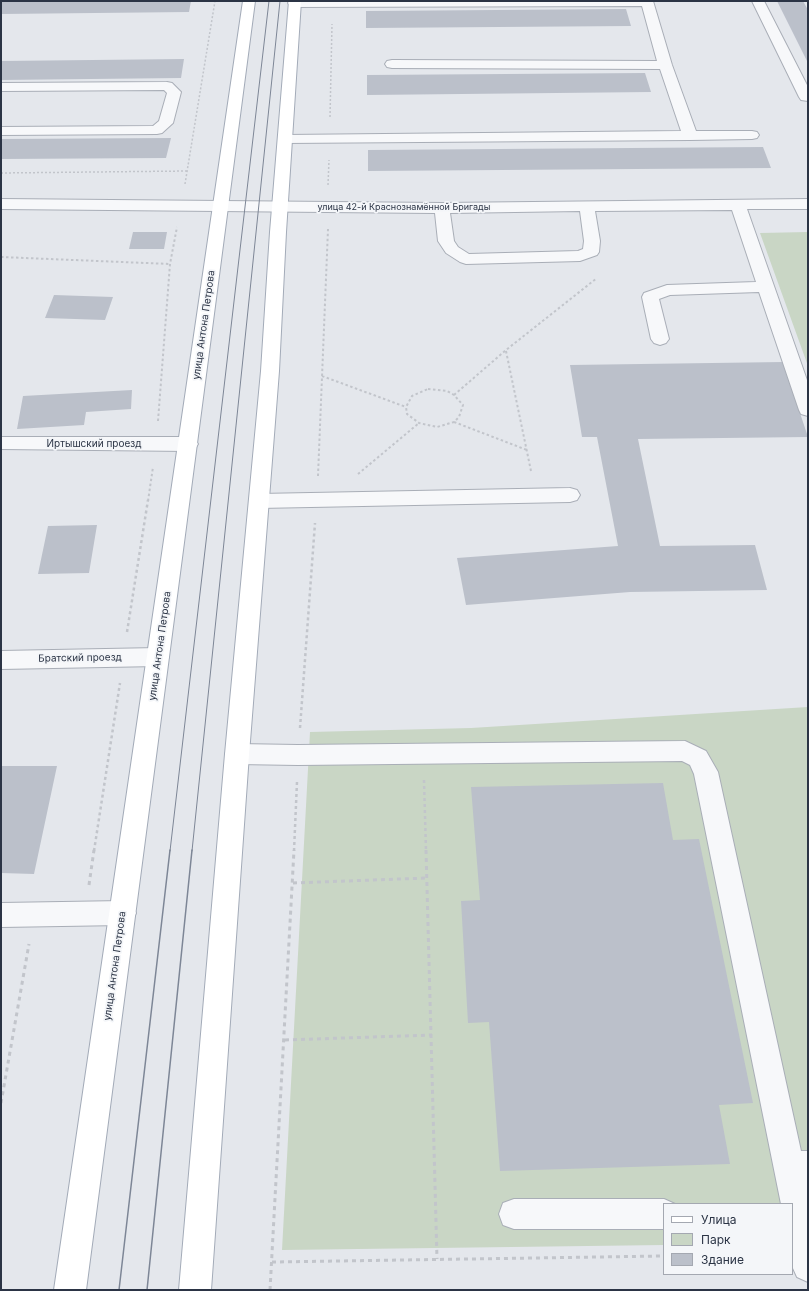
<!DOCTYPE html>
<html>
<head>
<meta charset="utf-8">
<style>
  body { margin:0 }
  #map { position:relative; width:809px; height:1291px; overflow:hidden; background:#e4e7ec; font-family:Inter,sans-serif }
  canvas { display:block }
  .frame { position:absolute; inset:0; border:2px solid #2b3445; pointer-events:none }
  .legend { position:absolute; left:663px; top:1203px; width:130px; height:72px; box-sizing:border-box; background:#f4f6f9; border:1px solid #a4a8b1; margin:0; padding:5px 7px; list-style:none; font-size:12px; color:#2b3445 }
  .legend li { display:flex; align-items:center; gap:8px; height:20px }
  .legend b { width:20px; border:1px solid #a4a8b1 }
</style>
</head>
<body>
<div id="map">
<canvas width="809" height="1291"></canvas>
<div class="frame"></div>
<ul class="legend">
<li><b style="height:5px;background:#fff"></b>Улица</li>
<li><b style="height:11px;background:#c9d6c5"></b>Парк</li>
<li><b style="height:11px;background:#bbc0ca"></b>Здание</li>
</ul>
</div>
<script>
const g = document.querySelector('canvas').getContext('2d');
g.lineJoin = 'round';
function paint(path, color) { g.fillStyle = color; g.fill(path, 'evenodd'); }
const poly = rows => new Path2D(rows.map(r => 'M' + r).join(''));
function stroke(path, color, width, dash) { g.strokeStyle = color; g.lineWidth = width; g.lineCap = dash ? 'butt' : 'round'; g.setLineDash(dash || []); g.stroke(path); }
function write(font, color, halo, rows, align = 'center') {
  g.font = font + ' Inter,sans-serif'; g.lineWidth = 3.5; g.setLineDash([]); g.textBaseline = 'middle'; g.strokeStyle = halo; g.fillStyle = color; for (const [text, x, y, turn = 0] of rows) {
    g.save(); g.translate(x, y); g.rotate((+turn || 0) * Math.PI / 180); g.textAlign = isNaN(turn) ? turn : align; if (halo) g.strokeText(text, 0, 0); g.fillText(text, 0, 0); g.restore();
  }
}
const green = poly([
  [808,232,808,366,760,233],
  [808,707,808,1242,792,1204,664,1204,664,1245,282,1250,310,732,471,728]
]);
const building = poly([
  [1,1,191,1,189,12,1,14],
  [777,1,803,1,808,10,808,63],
  [626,9,631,26,366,28,366,11],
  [184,59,181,78,1,80,1,61],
  [645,73,651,92,367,95,367,75],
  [171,138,166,158,1,159,1,139],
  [763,147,771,168,368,171,368,150],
  [133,232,167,232,164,249,129,249],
  [54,295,113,297,105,320,45,318],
  [783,362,808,437,638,439,660,546,755,545,767,590,630,592,466,605,457,558,618,546,597,437,582,437,570,365],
  [132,390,131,409,86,412,84,425,17,429,23,396],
  [97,525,89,573,38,574,48,526],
  [1,766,57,766,34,874,1,873],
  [663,783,673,840,699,839,753,1103,719,1105,730,1164,500,1171,489,1022,468,1023,461,901,480,900,471,787]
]);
const pathFar3 = poly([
  [330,117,332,24],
  [1,173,187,171],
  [185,184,215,1],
  [328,185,329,160]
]);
const pathFar2 = poly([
  [1,257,170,264],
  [506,351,531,471],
  [322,376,406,407],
  [428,389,447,391,454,395,463,405,459,417,454,422,437,427,419,423,407,414,406,407,412,396,428,389],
  [454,395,506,350,597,278],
  [158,421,170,264,177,227],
  [454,422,527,450],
  [358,474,419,423],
  [318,476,328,229],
  [148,501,153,467]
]);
const pathFar1 = poly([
  [127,632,148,500],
  [300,728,315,523],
  [424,780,426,851],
  [94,851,120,683],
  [294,851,297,782]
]);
const path = poly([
  [426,850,437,1259],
  [293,883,427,878],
  [89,885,94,850],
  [285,1040,432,1035],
  [1,1103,29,944],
  [272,1262,664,1256],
  [270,1290,294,850]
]);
const minor = poly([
  [289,1,653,1,672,65,696,131,752,131,757,132,759,135,757,138,752,139,690,140,286,143,281,142,279,139,281,136,286,135,681,131,660,69,392,68,387,67,385,64,387,61,392,60,657,61,642,6,294,7,290,6,288,3,289,1],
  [752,1,764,1,808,87,808,101,801,100,799,97,752,1],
  [167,82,172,83,181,92,173,123,162,133,157,134,1,135,1,127,153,126,159,121,167,93,164,90,1,91,1,83,167,82],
  [1,199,442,203,808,199,808,209,747,209,808,383,808,416,801,414,799,410,759,292,670,295,659,299,669,339,666,343,660,345,654,343,651,339,642,297,644,293,667,285,756,282,732,210,595,211,600,241,599,252,597,255,580,261,466,264,460,262,446,253,438,241,435,213,1,209,1,199],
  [580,211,584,241,583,249,578,251,469,254,458,247,454,241,450,213,580,211],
  [1,437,188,437,195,439,198,444,195,449,188,451,1,449,1,437],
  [570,488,577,490,580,495,577,500,570,502,259,508,252,506,249,501,252,496,259,494,570,488],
  [158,648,166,651,169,657,166,663,158,666,1,669,1,651,158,648],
  [685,741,706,751,718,772,801,1151,808,1151,808,1181,807,1181,808,1187,808,1282,797,1277,792,1266,792,1204,781,1204,694,774,690,765,682,761,298,765,237,764,229,761,225,754,229,747,237,744,298,745,685,741],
  [123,901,132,905,136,913,132,921,123,925,1,927,1,903,123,901],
  [514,1199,664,1199,675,1204,664,1204,664,1229,514,1229,503,1225,499,1214,503,1203,514,1199]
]);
const major = poly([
  [243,1,255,1,86,1290,54,1290,243,1],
  [289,1,301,1,286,232,279,371,249,754,211,1290,179,1290,225,754,261,371,270,232,289,1]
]);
const tramFar1 = poly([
  [170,851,269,1],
  [192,851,280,1]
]);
const tram = poly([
  [119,1290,170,850],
  [147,1290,192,850]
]);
const farStreetnames = [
  ["улица 42-й Краснознамённой Бригады",404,207]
];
const streetNames = [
  ["улица Антона Петрова",204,325,-82],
  ["Иртышский проезд",94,444],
  ["улица Антона Петрова",160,646,-82],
  ["Братский проезд",80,658,-1],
  ["улица Антона Петрова",115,966,-82]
];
paint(green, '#c9d6c5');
paint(building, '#bbc0ca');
stroke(minor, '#a9aeb7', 2);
stroke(major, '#a3abb8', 2);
stroke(pathFar3, '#c2c5cb', 1.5, [2, 2]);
stroke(pathFar2, '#c2c5cb', 2, [2.5, 2.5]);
stroke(pathFar1, '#c2c5cb', 2.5, [3, 3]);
stroke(path, '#c2c5cb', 3, [4, 4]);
paint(minor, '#f7f8fa');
paint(major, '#fff');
stroke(tramFar1, '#7d8696', 1);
stroke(tram, '#7d8696', 1.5);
write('9px', '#2b3445', '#f4f6f9', farStreetnames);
write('10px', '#2b3445', '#f4f6f9', streetNames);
</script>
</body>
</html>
